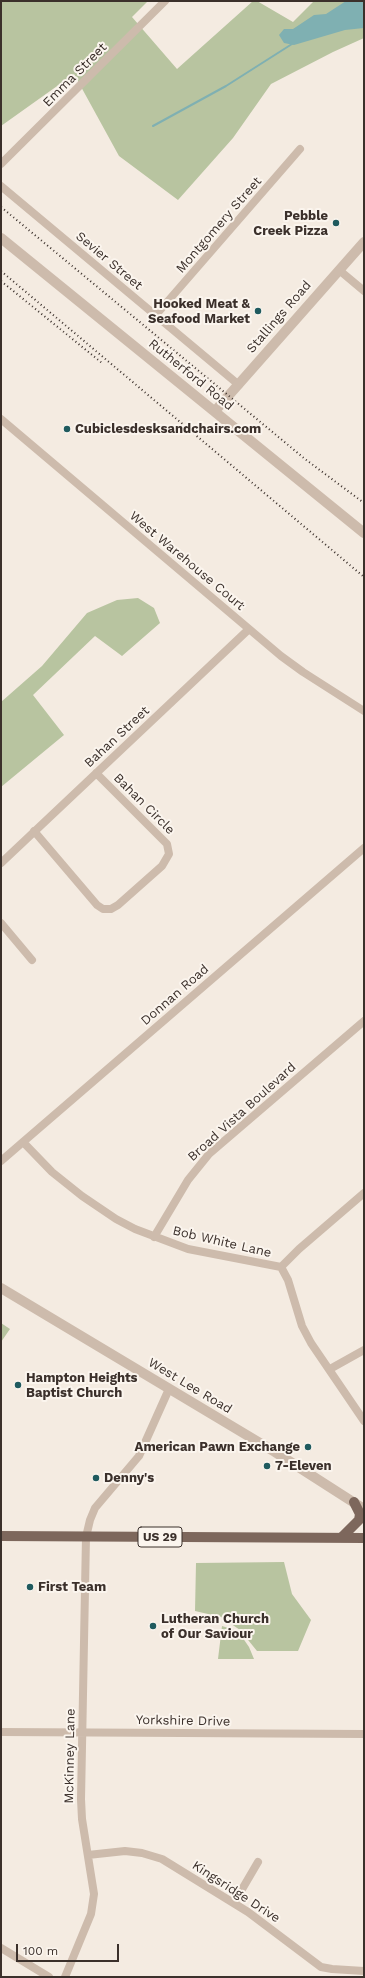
<!DOCTYPE html>
<html>
<head>
<meta charset="utf-8">
<style>
  body { margin:0 }
  #map { position:relative; width:365px; height:1978px; overflow:hidden; background:#f4ebe1; font-family:"Work Sans",sans-serif }
  canvas { display:block }
  .frame { position:absolute; inset:0; border:2px solid #3b302b; pointer-events:none }
  .scale { position:absolute; left:16px; top:1944px; width:103px; height:18px; box-sizing:border-box; border:2px solid #3b302b; border-top:0; padding-left:5px; font-size:12px; line-height:14px; white-space:nowrap; color:#3b302b; -webkit-text-stroke:3px #fbf5ee; paint-order:stroke }
</style>
</head>
<body>
<div id="map">
<canvas width="365" height="1978"></canvas>
<div class="frame"></div>
<div class="scale">100 m</div>
</div>
<script>
const g = document.querySelector('canvas').getContext('2d');
g.lineJoin = 'round';
function paint(path, color) { g.fillStyle = color; g.fill(path, 'evenodd'); }
const poly = rows => new Path2D(rows.map(r => 'M' + r).join(''));
function stroke(path, color, width, dash) { g.strokeStyle = color; g.lineWidth = width; g.lineCap = dash ? 'butt' : 'round'; g.setLineDash(dash || []); g.stroke(path); }
function write(font, color, halo, rows, align = 'center') {
  g.font = font + ' "Work Sans",sans-serif'; g.lineWidth = 4; g.setLineDash([]); g.textBaseline = 'middle'; g.strokeStyle = halo; g.fillStyle = color; for (const [text, x, y, turn = 0] of rows) {
    g.save(); g.translate(x, y); g.rotate((+turn || 0) * Math.PI / 180); g.textAlign = isNaN(turn) ? turn : align; if (halo) g.strokeText(text, 0, 0); g.fillText(text, 0, 0); g.restore();
  }
}
const green = poly([
  [1,1,148,1,132,17,177,69,253,1,257,1,293,22,314,1,364,1,364,38,333,52,271,84,233,138,178,200,119,156,74,74,1,126],
  [138,598,154,608,160,623,122,656,95,636,33,695,64,735,1,787,1,702,42,666,87,613,117,600],
  [1,1323,10,1329,1,1342],
  [284,1562,292,1594,311,1620,298,1651,257,1651,240,1630,221,1617,195,1611,196,1563],
  [222,1626,238,1631,249,1647,254,1659,218,1659]
]);
const water = poly([
  [346,1,364,1,364,28,345,30,294,45,284,43,279,35,284,29,293,29,314,15,326,14]
]);
const stream = poly([
  [153,126,226,86,292,44]
]);
const minor = poly([
  [1,164,165,1],
  [1,186,239,385],
  [339,270,364,291],
  [155,316,300,149],
  [1,419,281,656,303,672,364,711],
  [34,831,97,905,103,909,111,909,118,905,162,866,169,854,167,844,96,773],
  [1,863,249,629],
  [1,923,32,960],
  [23,1142,52,1172,82,1196,116,1219,135,1229,188,1249,281,1267],
  [1,1161,364,848],
  [154,1237,188,1180,209,1154,364,1021],
  [281,1267,288,1280,302,1326,311,1343,364,1421],
  [281,1267,299,1249,364,1193],
  [330,1369,364,1350],
  [1,1732,364,1734],
  [88,1855,125,1851,142,1853,162,1859,248,1912,321,1967,332,1969,364,1971],
  [234,1903,258,1862],
  [1,1948,49,1977],
  [65,1977,91,1914,94,1894,82,1819,81,1799,86,1537,90,1520,95,1508,139,1456,169,1389]
]);
const tertiary = poly([
  [1,238,364,533],
  [215,411,364,242],
  [1,1288,275,1452,364,1509]
]);
const primary = poly([
  [1,1536,364,1538],
  [341,1538,359,1520,360,1514,354,1502]
]);
const rail = poly([
  [1,207,305,459,364,503],
  [1,271,364,577],
  [1,281,102,363]
]);
const markers = [
  [336,223,4,"#1f5a5e"],
  [258,311,4,"#1f5a5e"],
  [67,429,4,"#1f5a5e"],
  [18,1385,4,"#1f5a5e"],
  [308,1447,4,"#1f5a5e"],
  [267,1466,4,"#1f5a5e"],
  [96,1478,4,"#1f5a5e"],
  [30,1587,4,"#1f5a5e"],
  [153,1626,4,"#1f5a5e"]
];
const shields = [
  [160,1537,44]
];
const shieldNames = [
  ["US 29",160,1537]
];
const streetNames = [
  ["Emma Street",75,75,-45],
  ["Montgomery Street",219,225,-49],
  ["Sevier Street",109,261,40],
  ["Stallings Road",279,317,-49],
  ["Rutherford Road",191,375,39],
  ["West Warehouse Court",187,561,40],
  ["Bahan Street",117,737,-43],
  ["Bahan Circle",144,804,45],
  ["Donnan Road",175,995,-41],
  ["Broad Vista Boulevard",242,1112,-42],
  ["Bob White Lane",222,1242,13],
  ["West Lee Road",190,1386,31],
  ["Yorkshire Drive",183,1721,1],
  ["McKinney Lane",70,1756,-89],
  ["Kingsridge Drive",236,1892,33]
];
const poiNames = [
  ["Pebble",328,216,"right"],
  ["Creek Pizza",328,231,"right"],
  ["Hooked Meat &",250,304,"right"],
  ["Seafood Market",250,319,"right"],
  ["Cubiclesdesksandchairs.com",75,429],
  ["Hampton Heights",26,1378],
  ["Baptist Church",26,1393],
  ["American Pawn Exchange",300,1447,"right"],
  ["7-Eleven",275,1466],
  ["Denny's",104,1478],
  ["First Team",38,1587],
  ["Lutheran Church",161,1619],
  ["of Our Saviour",161,1634]
];
paint(green, '#b8c4a0');
paint(water, '#7fb0b2');
stroke(stream, '#7fb0b2', 2);
stroke(minor, '#cdbbac', 8);
stroke(tertiary, '#cdbbac', 10);
stroke(primary, '#7d675c', 10);
stroke(rail, '#3b302b', 2, [1, 3]);
for (const [x, y, r, color] of markers) { const dot = new Path2D(); dot.arc(x, y, r, 0, 2 * Math.PI); g.fillStyle = color; g.fill(dot); stroke(dot, '#fbf5ee', 1.5); }
for (const [x, y, w] of shields) { const box = new Path2D(); box.roundRect(x - w / 2, y - 10, w, 20, 3); g.fillStyle = '#fbf5ee'; g.fill(box); stroke(box, '#3b302b', 1); }
write('bold 12px', '#3b302b', null, shieldNames);
write('13px', '#3b302b', '#fbf5ee', streetNames);
write('bold 13px', '#3b302b', '#fbf5ee', poiNames, 'left');
</script>
</body>
</html>
